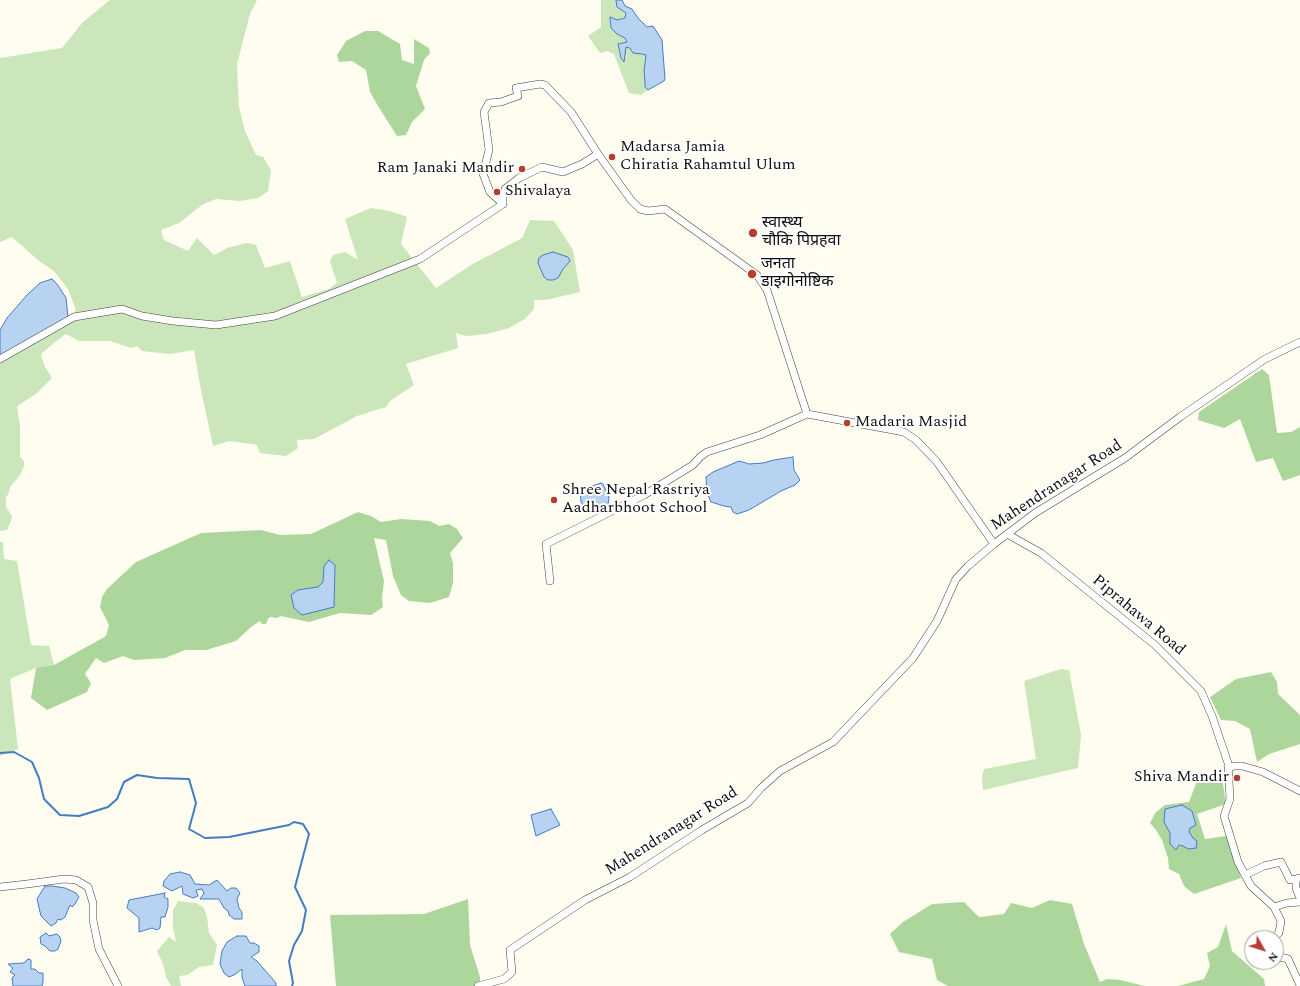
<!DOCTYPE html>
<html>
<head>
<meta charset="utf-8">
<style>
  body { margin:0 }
  #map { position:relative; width:1300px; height:986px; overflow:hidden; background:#fefdf0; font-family:Spectral,serif }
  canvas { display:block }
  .north { position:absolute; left:1244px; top:930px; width:40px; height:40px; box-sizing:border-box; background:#fff; border:1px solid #9f9f9f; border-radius:50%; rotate:129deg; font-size:11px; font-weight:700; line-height:16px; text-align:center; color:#0e0e0e }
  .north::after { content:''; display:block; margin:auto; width:14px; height:18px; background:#b43e2f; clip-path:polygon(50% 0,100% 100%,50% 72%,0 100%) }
</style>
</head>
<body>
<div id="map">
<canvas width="1300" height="986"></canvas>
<div class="north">N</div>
</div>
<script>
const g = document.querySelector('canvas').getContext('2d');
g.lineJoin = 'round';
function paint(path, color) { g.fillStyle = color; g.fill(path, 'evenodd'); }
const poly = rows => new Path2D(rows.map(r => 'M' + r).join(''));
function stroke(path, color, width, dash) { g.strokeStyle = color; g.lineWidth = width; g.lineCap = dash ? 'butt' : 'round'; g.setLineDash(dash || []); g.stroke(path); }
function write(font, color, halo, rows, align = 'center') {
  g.font = font + ' Spectral,"Noto Sans Devanagari",serif'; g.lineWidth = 4; g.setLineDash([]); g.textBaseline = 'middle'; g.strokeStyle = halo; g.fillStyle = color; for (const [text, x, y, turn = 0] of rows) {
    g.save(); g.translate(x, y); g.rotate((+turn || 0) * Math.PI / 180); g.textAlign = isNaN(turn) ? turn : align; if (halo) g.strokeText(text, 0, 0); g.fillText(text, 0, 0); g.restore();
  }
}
const green = poly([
  [110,0,257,0,250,14,237,64,238,88,239,107,245,131,256,155,263,157,271,170,268,191,258,198,240,201,216,199,202,205,179,223,161,230,164,240,188,251,197,238,214,255,227,248,246,243,256,245,265,268,290,261,302,297,329,289,337,283,330,261,333,255,345,252,358,260,345,219,371,208,390,211,407,217,401,244,436,288,471,265,522,238,530,220,554,221,573,250,580,292,546,300,534,300,534,309,525,319,509,328,487,334,466,336,456,333,458,348,406,364,414,385,390,401,386,407,357,416,314,439,297,440,298,448,286,456,260,453,257,445,245,443,229,441,213,446,200,385,194,350,170,354,142,351,137,346,131,348,110,341,79,341,66,334,55,342,41,354,44,365,52,378,36,394,17,406,20,426,20,457,24,461,24,466,20,475,10,487,9,493,6,497,6,507,12,516,11,521,7,530,0,531,0,359,65,322,76,310,68,289,54,271,38,260,12,237,0,242,0,58,62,48,83,22],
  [601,0,616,0,617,7,626,13,625,18,617,20,610,17,611,28,617,34,625,38,627,42,625,53,626,47,630,48,646,55,644,71,645,82,645,87,648,90,641,95,629,93,614,54,607,51,600,53,588,36,601,27],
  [0,542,3,542,4,559,17,561,31,645,49,646,54,665,36,668,10,679,18,749,0,756],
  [1061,669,1069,670,1081,735,1078,768,983,790,982,776,984,769,1036,759,1024,681],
  [178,901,196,903,204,908,207,917,209,933,217,945,213,965,199,967,187,975,179,976,181,986,171,986,166,977,163,964,157,951,169,937,176,942,173,927,173,911]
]);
const forest = poly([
  [365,31,378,31,400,44,402,60,414,64,414,39,429,48,430,53,424,60,416,86,425,109,412,122,406,135,397,136,378,106,370,92,366,70,352,61,339,62,337,55,346,41],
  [1262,369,1269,375,1277,433,1291,432,1300,427,1300,475,1283,481,1273,458,1256,462,1240,419,1224,428,1198,420,1199,412],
  [358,512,371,516,381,522,401,519,430,521,439,526,449,524,457,529,463,538,450,553,453,563,453,583,449,597,430,603,409,601,401,595,393,576,386,540,374,538,384,581,382,598,383,607,371,615,340,613,309,622,281,616,277,618,270,617,268,619,266,624,262,624,260,621,251,627,236,641,206,650,185,650,165,658,134,660,123,656,104,663,96,658,85,674,91,683,87,692,47,710,31,698,36,668,54,665,106,636,109,625,100,607,102,597,107,589,136,562,201,533,261,530,280,535,311,534],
  [324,566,334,607,298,590,318,587,323,582],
  [1271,672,1277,682,1278,694,1300,715,1300,744,1269,754,1257,762,1250,729,1235,721,1221,720,1210,697,1236,679],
  [1222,777,1226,804,1197,814,1205,839,1226,836,1241,878,1194,894,1184,886,1179,874,1169,869,1168,858,1162,840,1156,830,1150,823,1156,812,1165,805,1189,802,1198,778],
  [468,899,470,945,480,977,480,986,336,986,330,915,424,914],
  [1050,900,1072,904,1084,944,1100,982,1107,979,1120,980,1145,986,948,986,937,980,932,959,899,952,890,934,903,922,932,904,964,902,979,917,1004,914,1011,903,1032,908],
  [1226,924,1232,951,1264,979,1265,986,1178,986,1204,979,1210,966,1207,953,1218,947]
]);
const water = poly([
  [616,0,622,0,625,6,632,9,638,18,647,27,653,26,662,40,665,79,664,81,648,90,645,87,645,82,644,71,646,55,642,54,633,53,630,48,626,47,624,62,621,58,618,44,627,42,625,38,617,34,611,28,610,17,617,20,625,18,626,13,617,7,616,0],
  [553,252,568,257,570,261,563,269,558,278,553,280,548,280,544,277,538,263,539,258,543,255,553,252],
  [52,279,57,284,66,298,68,317,0,355,0,330,7,318,27,295,40,283,52,279],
  [793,457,794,470,800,480,795,485,781,491,749,510,737,514,733,512,731,507,724,506,711,502,707,493,706,477,713,472,739,461,749,464,763,463,774,460,793,457],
  [601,483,603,484,609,497,608,505,609,507,597,513,587,511,581,502,580,490,601,483],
  [329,560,335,565,334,607,302,615,294,608,291,595,298,590,318,587,323,582,324,566,329,560],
  [1182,805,1192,811,1196,825,1190,828,1189,832,1193,838,1197,841,1196,848,1188,849,1183,846,1179,845,1176,850,1170,844,1170,833,1164,822,1165,809,1182,805],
  [551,809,560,825,536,836,531,815,551,809],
  [180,872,190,875,195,884,209,885,217,880,227,891,231,888,236,888,240,893,237,899,239,908,242,912,242,919,234,919,229,915,228,911,224,908,219,899,200,899,204,893,202,889,196,890,198,896,193,898,183,894,182,886,172,891,163,886,164,881,170,874,180,872],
  [45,886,52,886,65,888,76,893,79,897,75,904,72,907,70,905,65,917,61,920,58,919,56,923,51,926,41,916,37,899,45,886],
  [165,893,164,897,168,899,168,907,165,917,161,917,160,928,157,930,152,928,139,932,139,918,127,908,129,900,165,893],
  [46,933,49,936,57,934,60,937,61,941,58,949,55,951,50,951,45,946,41,944,40,937,46,933],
  [237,936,246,936,250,943,254,943,259,946,259,952,251,957,257,961,276,983,276,986,245,986,242,977,242,969,234,975,229,977,224,973,220,964,222,951,227,942,237,936],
  [28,959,31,960,31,969,35,969,39,973,43,973,43,982,42,986,13,986,12,978,15,975,10,972,13,968,8,964,24,963,28,959]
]);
const stream = poly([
  [0,753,14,752,32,762,39,778,44,799,60,815,79,816,108,807,117,799,124,782,137,775,157,778,189,779,196,803,189,829,205,838,229,837,289,825,294,822,303,824,309,834,295,887,306,910,302,931,294,945,289,961,293,983,292,986]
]);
const minor = poly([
  [503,204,503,197,505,189,519,178,542,167,563,172,582,164,598,154,631,200,640,209,648,211,665,209,757,275,767,290,807,414,904,432,916,440,937,462,994,544],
  [503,204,490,192,483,174,489,150,484,112,489,103,501,102,518,96,516,88,540,84,545,85,571,112,598,154],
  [0,359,74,317,122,309,142,316,173,321,216,325,275,316,420,259,503,204],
  [1007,534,1041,553,1155,645,1201,691,1212,716,1228,763,1230,799,1224,816,1238,862,1251,886,1274,907,1281,921,1279,933,1273,938],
  [550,581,546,544,644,495,693,465,700,457,707,452,760,435,807,414],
  [1228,766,1229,768,1234,766,1242,766,1263,772,1300,791],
  [1245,875,1264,866,1281,862,1290,880,1296,879],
  [1300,878,1296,879,1296,888,1300,898],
  [0,887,27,884,64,879,76,880,88,887,93,903,93,920,99,949,118,986],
  [1274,907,1287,903,1300,902],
  [1276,956,1288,959,1300,985],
  [478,986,504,979,512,972,510,950,585,900,630,877,702,830,748,803,761,788,780,771,833,742,913,658,937,621,956,579,968,566,994,544,1035,513,1125,458,1180,417,1265,359,1300,342]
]);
const markers = [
  [612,157,4,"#b43e2f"],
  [522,169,4,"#b43e2f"],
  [497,192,4,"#b43e2f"],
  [753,233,5,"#b43e2f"],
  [752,274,5,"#b43e2f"],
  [847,423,4,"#b43e2f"],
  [554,500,4,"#b43e2f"],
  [1237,778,4,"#b43e2f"]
];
const poiNames = [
  ["Madarsa Jamia",620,148],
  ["Chiratia Rahamtul Ulum",620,166],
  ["Ram Janaki Mandir",514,169,"right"],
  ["Shivalaya",505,192],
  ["स्वास्थ्य",762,224],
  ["चाैकि पिप्रहवा",762,242],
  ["जनता",761,265],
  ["डाइगोनोष्टिक",761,283],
  ["Madaria Masjid",855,423],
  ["Shree Nepal Rastriya",562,491],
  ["Aadharbhoot School",562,509],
  ["Shiva Mandir",1229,778,"right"]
];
const streetNames = [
  ["Mahendranagar Road",1057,486,-33],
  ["Piprahawa Road",1138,616,40],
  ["Mahendranagar Road",672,832,-32]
];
paint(green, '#cbe6bb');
paint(forest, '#add69c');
paint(water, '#b8d3f2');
stroke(water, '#447cc4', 1);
stroke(stream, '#447cc4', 2);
stroke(minor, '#414141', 8);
stroke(minor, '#fff', 7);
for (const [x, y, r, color] of markers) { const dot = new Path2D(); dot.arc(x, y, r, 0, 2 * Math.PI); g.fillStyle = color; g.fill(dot); stroke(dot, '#fff', 1.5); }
write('16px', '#0e0e0e', '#fff', poiNames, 'left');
write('16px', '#0e0e0e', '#fff', streetNames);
</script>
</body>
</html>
